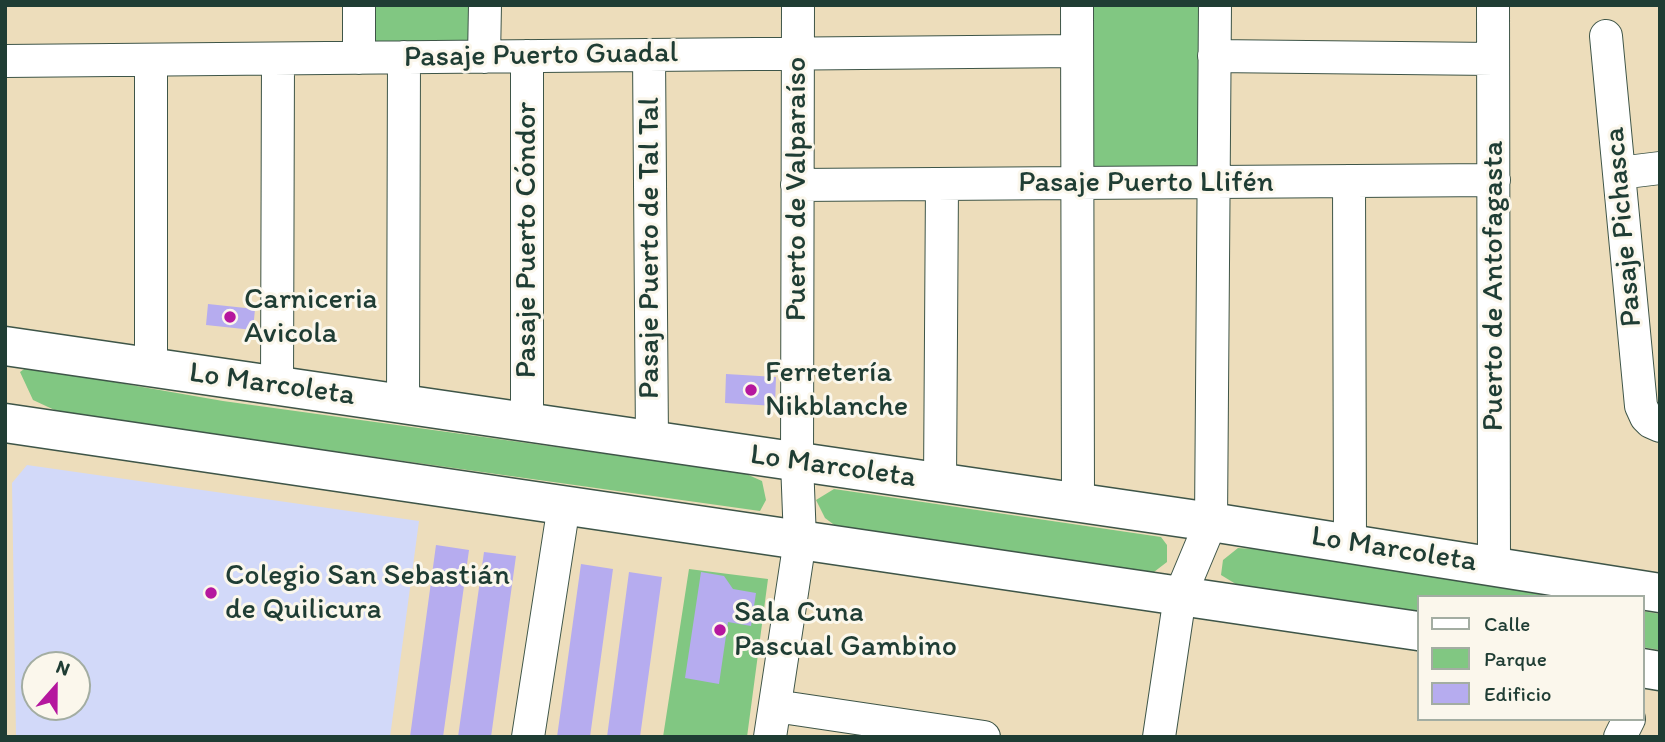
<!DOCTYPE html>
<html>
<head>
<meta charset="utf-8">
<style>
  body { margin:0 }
  #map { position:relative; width:1665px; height:742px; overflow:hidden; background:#edddbb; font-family:Itim,sans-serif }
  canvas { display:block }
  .frame { position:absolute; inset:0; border:7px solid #1f3d34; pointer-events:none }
  .legend { position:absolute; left:1417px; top:595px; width:228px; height:126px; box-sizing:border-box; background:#fbf7ec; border:2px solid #a3ada2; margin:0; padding:9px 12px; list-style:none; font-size:21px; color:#1f3d34 }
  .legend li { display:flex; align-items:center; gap:14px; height:35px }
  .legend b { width:35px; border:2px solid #a3ada2 }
  .north { position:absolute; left:21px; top:651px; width:70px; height:70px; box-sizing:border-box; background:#fbf7ec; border:2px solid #a3ada2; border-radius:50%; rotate:21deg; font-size:19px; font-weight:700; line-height:28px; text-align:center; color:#1f3d34 }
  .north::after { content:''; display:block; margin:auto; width:24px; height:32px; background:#b5179e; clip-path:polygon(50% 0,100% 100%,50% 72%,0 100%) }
</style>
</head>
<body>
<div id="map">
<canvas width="1665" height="742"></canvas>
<div class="frame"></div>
<ul class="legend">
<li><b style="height:9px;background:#fff"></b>Calle</li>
<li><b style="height:19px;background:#81c782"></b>Parque</li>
<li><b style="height:19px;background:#b6acef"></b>Edificio</li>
</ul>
<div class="north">N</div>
</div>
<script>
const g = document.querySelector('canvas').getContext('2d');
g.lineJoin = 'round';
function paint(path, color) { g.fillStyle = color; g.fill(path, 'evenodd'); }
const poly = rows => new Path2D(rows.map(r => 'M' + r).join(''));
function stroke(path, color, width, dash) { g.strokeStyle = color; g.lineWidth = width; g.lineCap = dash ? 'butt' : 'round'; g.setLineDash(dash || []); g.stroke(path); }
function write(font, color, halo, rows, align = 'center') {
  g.font = font + ' Itim,sans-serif'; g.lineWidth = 6; g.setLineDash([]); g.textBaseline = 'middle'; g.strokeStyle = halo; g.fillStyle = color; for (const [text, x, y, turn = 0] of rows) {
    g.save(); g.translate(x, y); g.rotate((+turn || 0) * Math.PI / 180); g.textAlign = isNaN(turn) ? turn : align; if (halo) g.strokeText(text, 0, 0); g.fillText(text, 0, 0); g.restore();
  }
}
const built = poly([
  [27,465,419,521,390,737,16,737,12,483],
  [35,665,77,665,77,707,35,707]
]);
const green = poly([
  [369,5,478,5,477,42,369,41],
  [1086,5,1203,5,1204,170,1087,170],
  [27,367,223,401,744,473,762,481,766,500,760,511,61,413,33,400,20,372],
  [834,489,1161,537,1167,545,1167,562,1150,575,841,530,825,518,816,500],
  [1238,548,1298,552,1560,597,1418,597,1418,614,1239,586,1221,575,1223,560],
  [689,569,768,579,747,737,663,737],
  [1642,611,1660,614,1660,650,1642,647]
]);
const building = poly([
  [208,304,255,309,253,330,206,325],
  [726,374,776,377,775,406,725,403],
  [436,545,469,550,443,737,410,737],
  [484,552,516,556,491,737,458,737],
  [581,564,613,569,590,737,557,737],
  [629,572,662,577,640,737,607,737],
  [701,572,724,576,733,589,756,593,751,626,728,622,719,684,685,678]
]);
const minor = poly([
  [1077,5,1078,503],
  [1493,5,1494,566],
  [1606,36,1641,406,1646,417,1651,422,1660,426],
  [649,55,652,441],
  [527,56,527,423],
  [1214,56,1493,59],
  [484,57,485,5],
  [359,58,359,5],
  [5,61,1077,51],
  [1619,173,1660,168],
  [1349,181,1350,544],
  [797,185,1494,180],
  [151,368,151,60],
  [277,386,278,59],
  [403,404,404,57],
  [940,483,942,184],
  [775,706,984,737],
  [528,737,564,505],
  [770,737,800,540,797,462,798,5],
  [1159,737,1180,596,1211,522,1215,5],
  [1620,737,1629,719]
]);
const tertiary = poly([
  [5,346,1211,522,1660,593],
  [5,423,1418,631],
  [1642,668,1660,671]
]);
const markers = [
  [230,317,7,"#b5179e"],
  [751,390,7,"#b5179e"],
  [211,593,7,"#b5179e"],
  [720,630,7,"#b5179e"]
];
const streetNames = [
  ["Pasaje Puerto Guadal",541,56,-1],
  ["Pasaje Puerto Llifén",1146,183],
  ["Puerto de Valparaíso",797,189,-90],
  ["Pasaje Pichasca",1624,227,-95],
  ["Pasaje Puerto Cóndor",527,240,-90],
  ["Pasaje Puerto de Tal Tal",650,248,-90],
  ["Puerto de Antofagasta",1494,286,-90],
  ["Lo Marcoleta",272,385,8],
  ["Lo Marcoleta",833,467,8],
  ["Lo Marcoleta",1394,550,9]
];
const poiNames = [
  ["Carniceria",244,300],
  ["Avicola",244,334],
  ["Ferretería",765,373],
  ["Nikblanche",765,407],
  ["Colegio San Sebastián",225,576],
  ["de Quilicura",225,610],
  ["Sala Cuna",734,613],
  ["Pascual Gambino",734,647]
];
paint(built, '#d2d9f9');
paint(green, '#81c782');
paint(building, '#b6acef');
stroke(minor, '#3e5548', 34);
stroke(tertiary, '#3e5548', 41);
stroke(minor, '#fff', 32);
stroke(tertiary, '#fff', 38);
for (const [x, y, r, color] of markers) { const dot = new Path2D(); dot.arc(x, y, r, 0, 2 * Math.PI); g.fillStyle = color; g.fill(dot); stroke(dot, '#fbf7ec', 2.5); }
write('30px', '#1f3d34', '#fbf7ec', streetNames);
write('30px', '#1f3d34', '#fbf7ec', poiNames, 'left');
</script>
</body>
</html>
